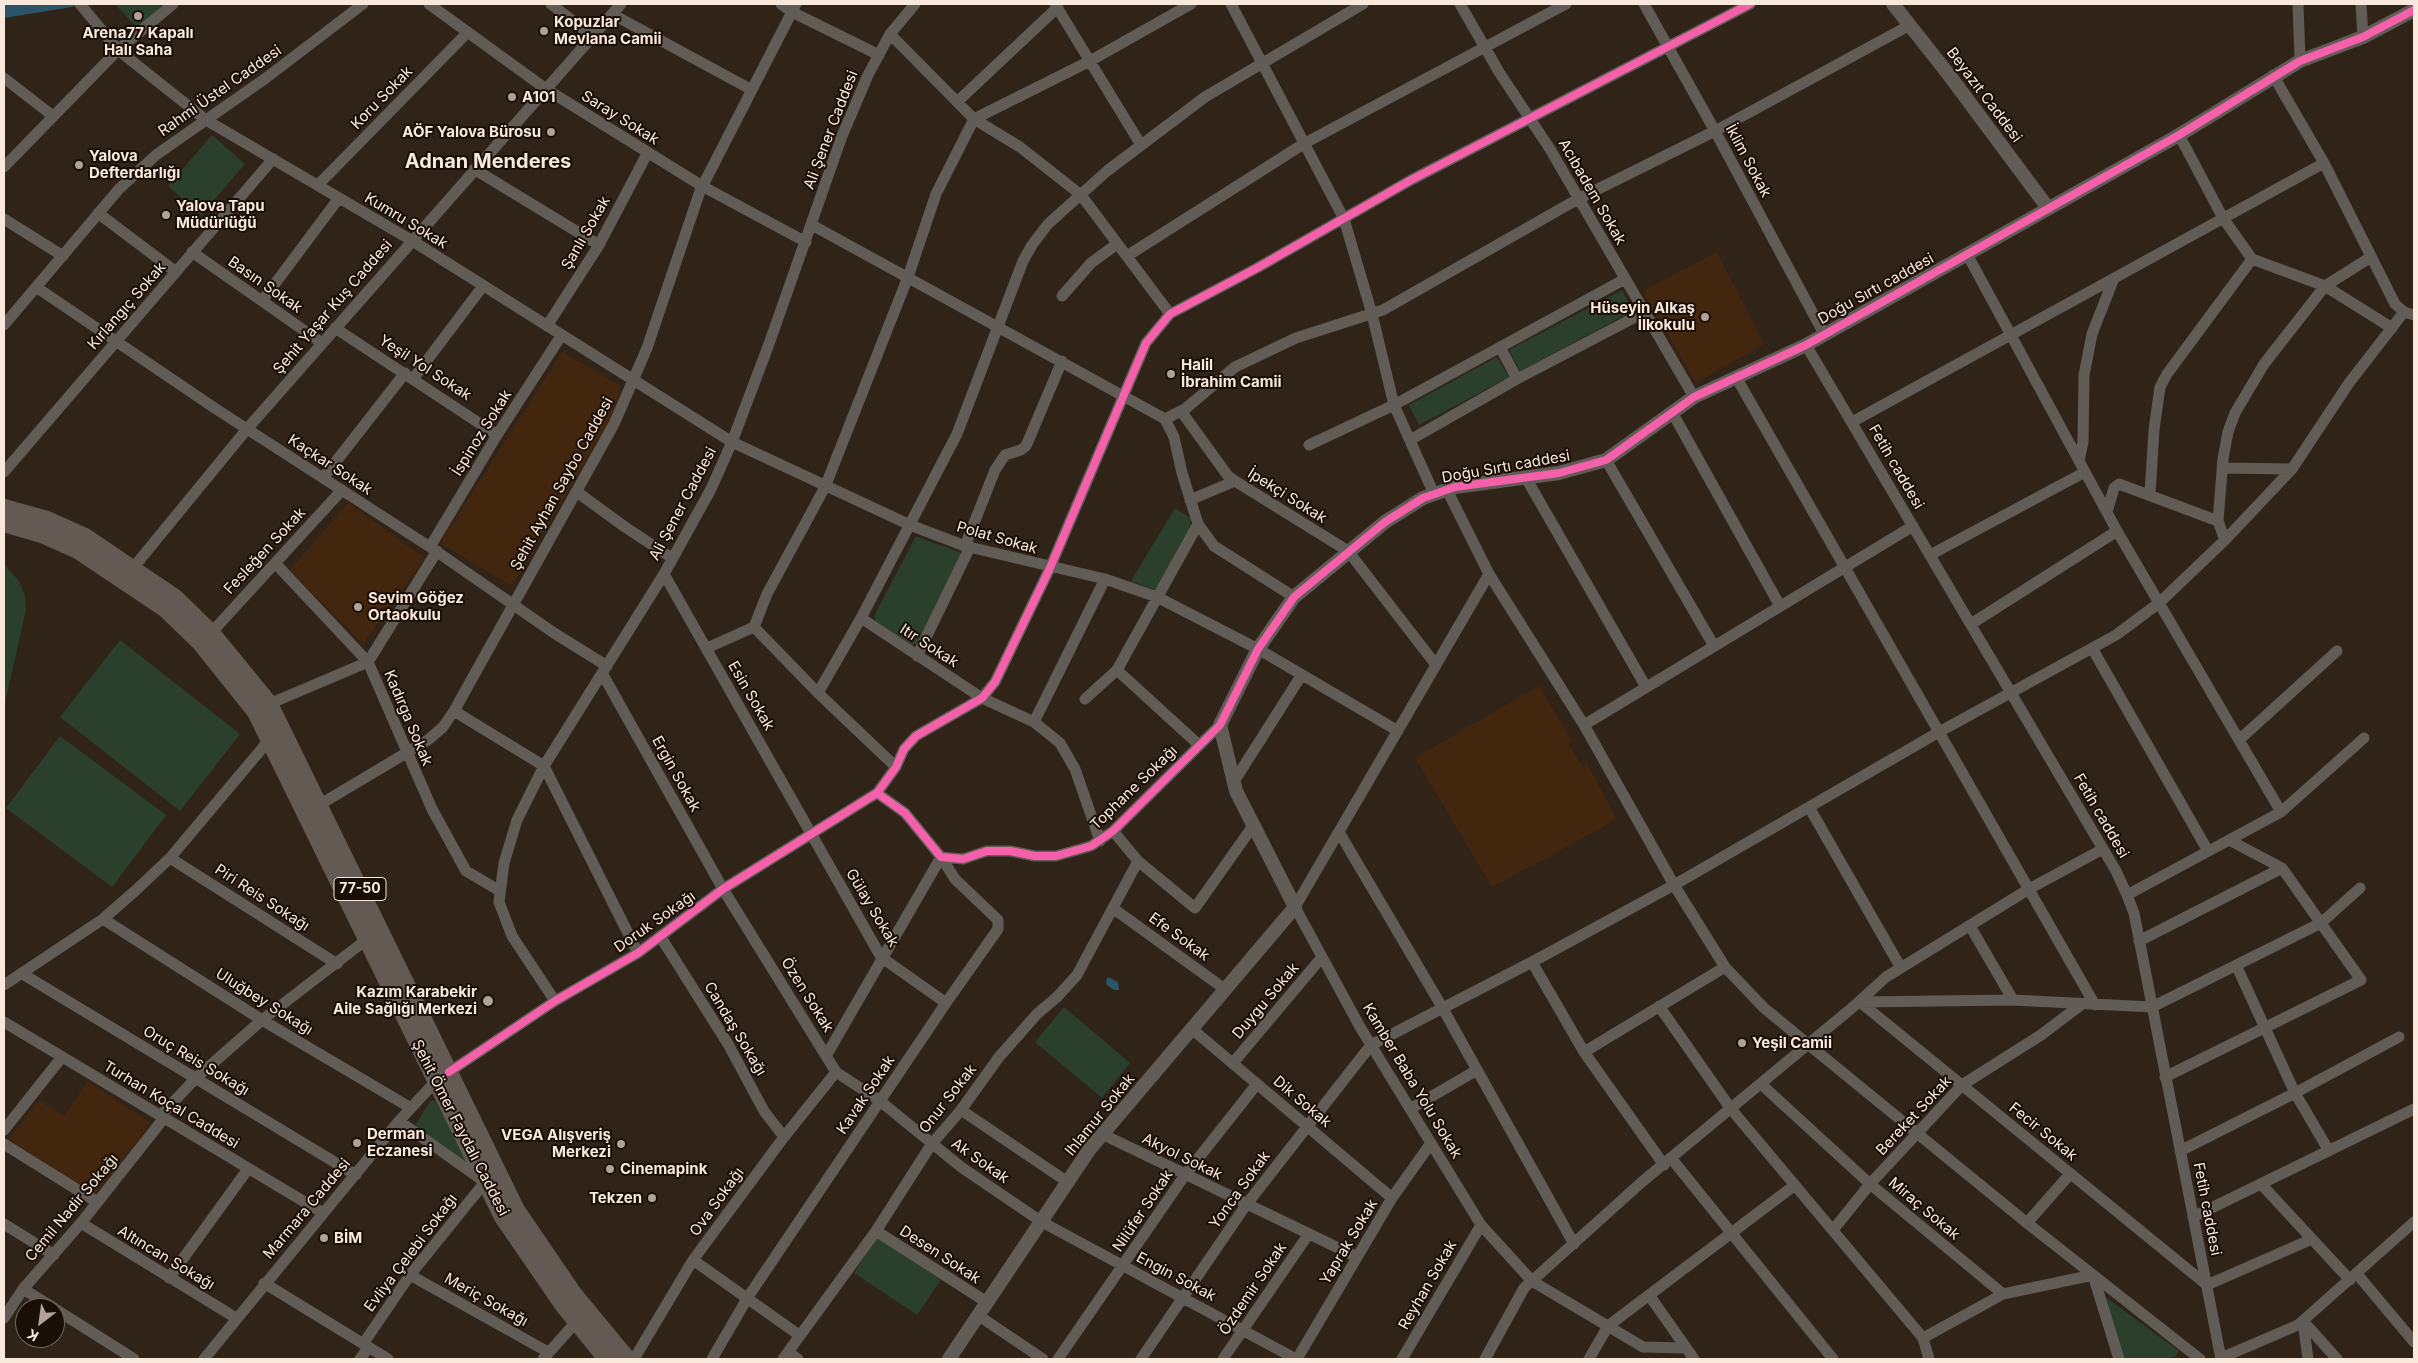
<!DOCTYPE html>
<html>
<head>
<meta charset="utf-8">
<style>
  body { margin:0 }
  #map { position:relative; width:2418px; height:1363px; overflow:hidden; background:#302418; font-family:Inter,sans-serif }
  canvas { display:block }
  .frame { position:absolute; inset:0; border:5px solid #f9e8dc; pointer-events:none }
  .north { position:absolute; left:15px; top:1298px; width:50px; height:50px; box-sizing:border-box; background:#1a0f07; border:1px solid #73665c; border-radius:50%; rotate:210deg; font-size:14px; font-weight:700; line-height:20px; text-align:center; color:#f9e8dc }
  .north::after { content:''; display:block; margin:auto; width:18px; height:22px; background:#b3a397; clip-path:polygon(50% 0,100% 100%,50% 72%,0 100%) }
</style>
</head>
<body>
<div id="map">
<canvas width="2418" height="1363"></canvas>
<div class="frame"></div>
<div class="north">K</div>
</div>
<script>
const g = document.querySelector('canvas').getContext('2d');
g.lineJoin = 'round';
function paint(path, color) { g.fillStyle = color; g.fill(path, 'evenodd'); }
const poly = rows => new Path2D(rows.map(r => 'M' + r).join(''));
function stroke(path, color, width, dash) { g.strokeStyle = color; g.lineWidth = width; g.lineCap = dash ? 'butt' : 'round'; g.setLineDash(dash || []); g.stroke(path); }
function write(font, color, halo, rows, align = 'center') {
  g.font = font + ' Inter,sans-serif'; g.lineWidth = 4; g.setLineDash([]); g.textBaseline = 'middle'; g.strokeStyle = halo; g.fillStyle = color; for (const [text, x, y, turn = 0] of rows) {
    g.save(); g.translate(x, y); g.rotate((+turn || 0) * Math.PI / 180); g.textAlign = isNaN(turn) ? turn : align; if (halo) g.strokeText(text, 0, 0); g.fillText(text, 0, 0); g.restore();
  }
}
const built = poly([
  [1717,252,1764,344,1696,383,1643,291],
  [562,352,621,386,611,418,512,586,440,543],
  [348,503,425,558,363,644,290,570],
  [1539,686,1572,741,1569,745,1583,767,1587,763,1616,818,1605,826,1492,887,1415,758],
  [88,1081,151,1123,95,1195,9,1139,39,1100,64,1116]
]);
const green = poly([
  [115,4,164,4,137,28],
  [212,135,245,164,201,215,168,186],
  [1622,290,1633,311,1520,371,1509,350],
  [1497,357,1509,377,1419,425,1409,405],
  [1175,508,1190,518,1190,527,1155,590,1131,581],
  [916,536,961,553,918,643,912,645,876,622,874,616],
  [4,564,19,581,25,596,26,610,4,707],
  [120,640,240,734,180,811,60,717],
  [60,736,166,815,112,887,6,808],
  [1064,1007,1130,1063,1102,1098,1035,1042],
  [435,1100,470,1164,468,1167,415,1126,430,1101],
  [877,1237,941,1280,917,1315,854,1273],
  [2100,1293,2179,1351,2175,1357,2165,1359,2125,1359]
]);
const water = poly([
  [4,4,78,4,72,7,4,18],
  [1108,977,1118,982,1119,990,1114,990,1107,985,1106,981]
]);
const minor = poly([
  [80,4,118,50,206,120,411,240,732,442,910,525,965,546,1105,579,1157,597,1258,649,1398,731],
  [429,4,546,89,702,186,806,242],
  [551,4,592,36],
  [781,4,792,12,879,55],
  [1055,4,1141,145],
  [1231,4,1344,219,1372,314,1394,405,1434,494],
  [1460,4,1499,72,1550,149,1694,397],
  [1644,4,1715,131,1824,334],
  [2298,4,2300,61],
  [2361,4,2363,37],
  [612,14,752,90],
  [890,34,974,119,1020,147,1081,195,1170,314],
  [2273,75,2324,163,2395,304,2404,312,2414,315],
  [4,78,53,116],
  [957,102,1058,7],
  [2179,135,2223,218,2252,259],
  [4,167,118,50,173,4],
  [474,169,599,245],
  [318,185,468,32],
  [98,213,176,272],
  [4,219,63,256],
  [812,225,1165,419,1174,437,1182,473,1198,524,1214,546,1294,597],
  [192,252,322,343],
  [1967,254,2117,531,2281,812],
  [1127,256,1305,143,1566,4],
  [36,287,216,409,430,547,554,633,607,666],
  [1062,296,1091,263,1117,244],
  [262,301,339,198],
  [4,325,119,189,156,155,266,78,363,4],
  [547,326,599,245,648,152],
  [335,328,497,435],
  [1806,345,2116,871,2127,895,2134,913,2221,1359],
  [1500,347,1517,379],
  [1736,377,2095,1005],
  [413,379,483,286],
  [1181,411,1228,476,1235,481,1348,551,1436,665],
  [1672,412,1780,606],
  [1165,419,1185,409,1235,367,1296,338,1383,310,1578,199,1715,131,1910,25],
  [1852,422,2324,163],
  [1410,440,1517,379,1645,312],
  [1309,445,1394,405,1625,279],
  [1606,460,1714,646],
  [2079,461,2083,442,2084,375,2092,334,2114,278],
  [2222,468,2292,469],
  [4,472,273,159],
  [323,478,405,373],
  [1526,478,1646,687],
  [1447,490,1489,574,1584,725,1674,885,1725,967,1763,1007,1809,1045,2027,1223,2200,1359],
  [577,492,625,527,672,558],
  [2150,494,2154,430,2160,387,2167,374,2252,259,2325,286,2392,328],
  [1190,500,1235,481],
  [2107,512,2114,488,2119,484,2218,521],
  [2225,540,2218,521,2223,459,2228,432,2235,413,2264,364,2325,286,2371,257],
  [965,546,995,470,1005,455,1021,450,1026,446,1062,361],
  [430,547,497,435,561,336],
  [1930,555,2085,472],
  [275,563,368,662,432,809,466,871,500,891],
  [133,568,247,429,621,4],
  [664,574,881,957,946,1003],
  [1489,574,1295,907,1360,1027,1481,1225,1532,1281,1643,1347,1686,1348],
  [861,618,982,698,1034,722,1060,743,1075,769,1100,841],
  [1971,624,2117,531],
  [754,627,818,693,896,767],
  [211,633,342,490],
  [707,648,754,627,767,594,825,487,908,277,936,194,974,119,1090,61,1191,4],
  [2092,648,2208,851],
  [917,656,970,547],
  [1117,670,1199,745],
  [602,673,723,889,836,1072,880,1101,961,1167,1042,1222,1296,1359],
  [818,693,861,618,957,434,1023,261,1032,245,1048,224,1107,171,1205,97,1363,4],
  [1085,699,1117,670,1198,524],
  [269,704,368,662,437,551],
  [454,711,544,766,638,953],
  [1034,722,1105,579],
  [1584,725,1913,526],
  [2239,740,2337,651],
  [1233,783,1301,676],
  [877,793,905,813,941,857,963,859,987,851,1010,851,1035,856,1056,856,1091,846,1113,831,1220,725],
  [319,805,428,740,443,727,454,711,614,424,647,348,700,191,796,4],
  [1809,807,1901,968],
  [1113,831,1138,861,1195,908,1253,826],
  [1339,832,1442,1007,1574,1244],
  [170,858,337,964],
  [2127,895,2281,812,2364,738],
  [1114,909,1226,990],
  [103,919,262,1020,411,1108],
  [1970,926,2013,1000],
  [660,936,728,1044,764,1111,784,1137],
  [2139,941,2282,868],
  [1532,962,1584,1052,1664,1165],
  [2236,965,2295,1093,2329,1151],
  [21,973,356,1175],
  [4,985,103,919,135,891,170,858,270,739],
  [555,1001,512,936,499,902,504,863,517,820,544,766,664,574,711,489,732,442,769,344,842,136,868,75,890,34,915,4],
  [1860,1002,2207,1285,2312,1239],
  [1860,1002,2013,1000,2152,1007,2321,923,2360,888],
  [1659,1006,1731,1109,1923,1338,2003,1294,2093,1275,2119,1359],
  [4,1022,323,1213],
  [1192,1029,1392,1198],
  [1584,1052,1725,967],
  [1233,1063,1322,957],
  [449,1072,555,1001,638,953,723,889,877,793,896,767,904,749,916,736,982,698,995,682,1050,568,1146,343,1170,314,1257,268,1411,180,1750,4],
  [2165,1077,2361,980,2282,868,2229,840],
  [1761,1084,1870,1184,2003,1294],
  [1410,1109,1477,1070],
  [961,1110,1069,1183],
  [160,1116,196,1078,262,1020,366,940],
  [4,1130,62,1057],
  [1102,1134,1357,1257],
  [4,1144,97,1202],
  [2180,1151,2295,1093,2399,1037],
  [1671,1158,1833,1359],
  [2261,1184,2350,1280],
  [2193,1217,2414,1109],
  [81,1223,236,1318],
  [2027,1223,2070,1174],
  [4,1224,54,1255],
  [1833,1230,1870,1184,1962,1085,2041,1035,2082,1004],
  [876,1231,988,1303],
  [693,1260,799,1335],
  [2357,1274,2414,1342],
  [410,1275,548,1352],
  [169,1278,248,1169],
  [264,1283,388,1359],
  [23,1289,54,1308],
  [1649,1295,1694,1359],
  [55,1309,134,1359],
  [979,1316,1043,1359],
  [4,1318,23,1289,81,1223,164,1118],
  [2303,1321,2337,1359],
  [2303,1321,2308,1359],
  [1923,1338,1929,1359],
  [363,1344,410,1275,485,1182,399,1121],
  [788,1352,798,1359],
  [2221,1358,2298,1325,2414,1222],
  [204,1359,399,1121,436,1081],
  [360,1359,368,1348],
  [543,1359,577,1321],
  [634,1359,693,1260,784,1137,836,1072],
  [712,1359,748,1297,946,1003,998,929,998,920,955,879,941,857,826,1056],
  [783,1359,876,1231,931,1145,961,1110,999,1057,1037,1014,1057,997,1077,975,1138,861],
  [1058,1359,1185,1175,1257,1084],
  [1141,1359,1246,1205,1371,1045,1532,962,1674,885,1939,732,2116,635,2159,603,2225,540,2292,469,2349,383,2404,312],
  [1223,1359,1308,1235],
  [1297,1359,1392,1198,1431,1143],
  [1402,1359,1481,1225],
  [1485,1359,1524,1288,1643,1181,1853,1007,1886,977,2029,889,2103,849],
  [1589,1359,1608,1326,1795,1185]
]);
const tertiary = poly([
  [1893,4,1949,75,2048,208],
  [949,1359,1089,1150,1295,907,1236,791,1220,725,1258,649,1294,597,1385,522,1423,498,1455,487,1559,473,1606,460,1694,397,1806,345,2179,135,2300,61,2363,37,2414,10]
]);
const primary = poly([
  [4,508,47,520,85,537,175,598,211,633,269,704,516,1210,574,1295,627,1359],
  [4,523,42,534,78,550,166,609,200,642,256,712,503,1217,562,1303,607,1359]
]);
const cycleway = poly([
  [877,793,905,813,941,857,963,859,987,851,1010,851,1035,856,1056,856,1091,846,1113,831,1220,725,1258,649,1294,597,1385,522,1423,498,1455,487,1559,473,1606,460,1694,397,1806,345,2179,135,2300,61,2363,37,2414,10],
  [449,1072,555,1001,638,953,723,889,877,793,896,767,904,749,916,736,982,698,995,682,1050,568,1146,343,1170,314,1257,268,1411,180,1750,4]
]);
const markers = [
  [138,16,5,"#b3a397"],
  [544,31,5,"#b3a397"],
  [512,97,5,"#b3a397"],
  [551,132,5,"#b3a397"],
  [79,165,5,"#b3a397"],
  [166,215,5,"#b3a397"],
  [1705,317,5,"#b3a397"],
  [1171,374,5,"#b3a397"],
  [358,607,5,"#b3a397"],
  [488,1001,6,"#b3a397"],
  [1742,1043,5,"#b3a397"],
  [357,1143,5,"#b3a397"],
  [621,1144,5,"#b3a397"],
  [610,1169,5,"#b3a397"],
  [652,1198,5,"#b3a397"],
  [324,1238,5,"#b3a397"]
];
const shields = [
  [360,889,52]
];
const shieldNames = [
  ["77-50",360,889]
];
const poiNames = [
  ["Kopuzlar",554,22],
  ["Mevlana Camii",554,39],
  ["Arena77 Kapalı",138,33,"center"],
  ["Halı Saha",138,50,"center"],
  ["A101",522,97],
  ["AÖF Yalova Bürosu",541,132,"right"],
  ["Yalova",89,156],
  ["Defterdarlığı",89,173],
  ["Yalova Tapu",176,206],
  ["Müdürlüğü",176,223],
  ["Hüseyin Alkaş",1695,308,"right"],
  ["İlkokulu",1695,325,"right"],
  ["Halil",1181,365],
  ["İbrahim Camii",1181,382],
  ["Sevim Göğez",368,598],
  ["Ortaokulu",368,615],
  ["Kazım Karabekir",477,992,"right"],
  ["Aile Sağlığı Merkezi",477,1009,"right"],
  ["Yeşil Camii",1752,1043],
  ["Derman",367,1134],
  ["Eczanesi",367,1151],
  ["VEGA Alışveriş",611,1135,"right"],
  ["Merkezi",611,1152,"right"],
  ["Cinemapink",620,1169],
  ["Tekzen",642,1198,"right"],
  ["BİM",334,1238]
];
const streetNames = [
  ["Rahmi Üstel Caddesi",220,91,-35],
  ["Beyazıt Caddesi",1984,95,53],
  ["Koru Sokak",382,98,-46],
  ["Saray Sokak",620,118,32],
  ["Ali Şener Caddesi",831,130,-69],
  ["İklim Sokak",1748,161,62],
  ["Acıbadem Sokak",1592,192,60],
  ["Kumru Sokak",406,221,31],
  ["Şanlı Sokak",586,233,-60],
  ["Basın Sokak",265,285,35],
  ["Doğu Sırtı caddesi",1876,289,-29],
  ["Kırlangıç Sokak",127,306,-49],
  ["Şehit Yaşar Kuş Caddesi",333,307,-49],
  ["Yeşil Yol Sokak",425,368,33],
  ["İspinoz Sokak",482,433,-58],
  ["Kaçkar Sokak",330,465,33],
  ["Doğu Sırtı caddesi",1506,467,-10],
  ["Fetih caddesi",1896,467,60],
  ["Şehit Ayhan Saybo Caddesi",562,484,-61],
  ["İpekçi Sokak",1287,496,32],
  ["Ali Şener Caddesi",683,504,-62],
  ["Polat Sokak",997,538,16],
  ["Fesleğen Sokak",265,551,-47],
  ["Itır Sokak",929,646,33],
  ["Esin Sokak",751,696,60],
  ["Kadırga Sokak",408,718,67],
  ["Ergin Sokak",676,774,61],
  ["Tophane Sokağı",1134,788,-44],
  ["Fetih caddesi",2101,816,60],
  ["Piri Reis Sokağı",262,898,33],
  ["Gülay Sokak",872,908,59],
  ["Doruk Sokağı",655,922,-35],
  ["Efe Sokak",1179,937,36],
  ["Özen Sokak",807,995,58],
  ["Duygu Sokak",1266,1001,-50],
  ["Uluğbey Sokağı",264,1002,32],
  ["Candaş Sokağı",735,1029,59],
  ["Oruç Reis Sokağı",196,1061,31],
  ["Kamber Baba Yolu Sokak",1412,1081,59],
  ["Kavak Sokak",866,1095,-56],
  ["Onur Sokak",948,1099,-52],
  ["Dik Sokak",1302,1102,40],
  ["Turhan Koçal Caddesi",171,1105,31],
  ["Ihlamur Sokak",1100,1115,-51],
  ["Bereket Sokak",1914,1116,-47],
  ["Şehit Ömer Faydalı Caddesi",460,1128,63],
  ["Fecir Sokak",2043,1132,39],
  ["Akyol Sokak",1182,1157,26],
  ["Ak Sokak",980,1161,35],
  ["Yonca Sokak",1240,1190,-54],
  ["Ova Sokağı",717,1202,-54],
  ["Cemil Nadir Sokağı",72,1208,-50],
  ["Marmara Caddesi",307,1209,-50],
  ["Miraç Sokak",1924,1209,40],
  ["Fetih caddesi",2207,1209,79],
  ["Nilüfer Sokak",1143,1211,-56],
  ["Yaprak Sokak",1349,1242,-59],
  ["Evliya Çelebi Sokağı",411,1253,-53],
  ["Desen Sokak",940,1255,33],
  ["Altıncan Sokağı",166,1258,31],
  ["Engin Sokak",1176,1277,28],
  ["Reyhan Sokak",1428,1285,-60],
  ["Özdemir Sokak",1253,1289,-56],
  ["Meriç Sokağı",486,1300,29]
];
const districtNames = [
  ["Adnan Menderes",488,162]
];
paint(built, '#42260e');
paint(green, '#2b3f2d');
paint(water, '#2b5567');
stroke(minor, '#615c56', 11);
stroke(tertiary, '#615c56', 14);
stroke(primary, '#635b53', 18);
stroke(cycleway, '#f560ab', 8);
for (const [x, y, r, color] of markers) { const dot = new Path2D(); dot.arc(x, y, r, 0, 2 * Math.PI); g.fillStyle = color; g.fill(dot); stroke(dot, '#1a0f07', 2); }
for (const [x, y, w] of shields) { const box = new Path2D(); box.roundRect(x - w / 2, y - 11.5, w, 23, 4); g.fillStyle = '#1a0f07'; g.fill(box); stroke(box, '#f9e8dc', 1); }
write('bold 14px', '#f9e8dc', null, shieldNames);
write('bold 15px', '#f9e8dc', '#1a0f07', poiNames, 'left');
write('15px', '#f9e8dc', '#1a0f07', streetNames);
write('bold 20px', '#f9e8dc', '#1a0f07', districtNames);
</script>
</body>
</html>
